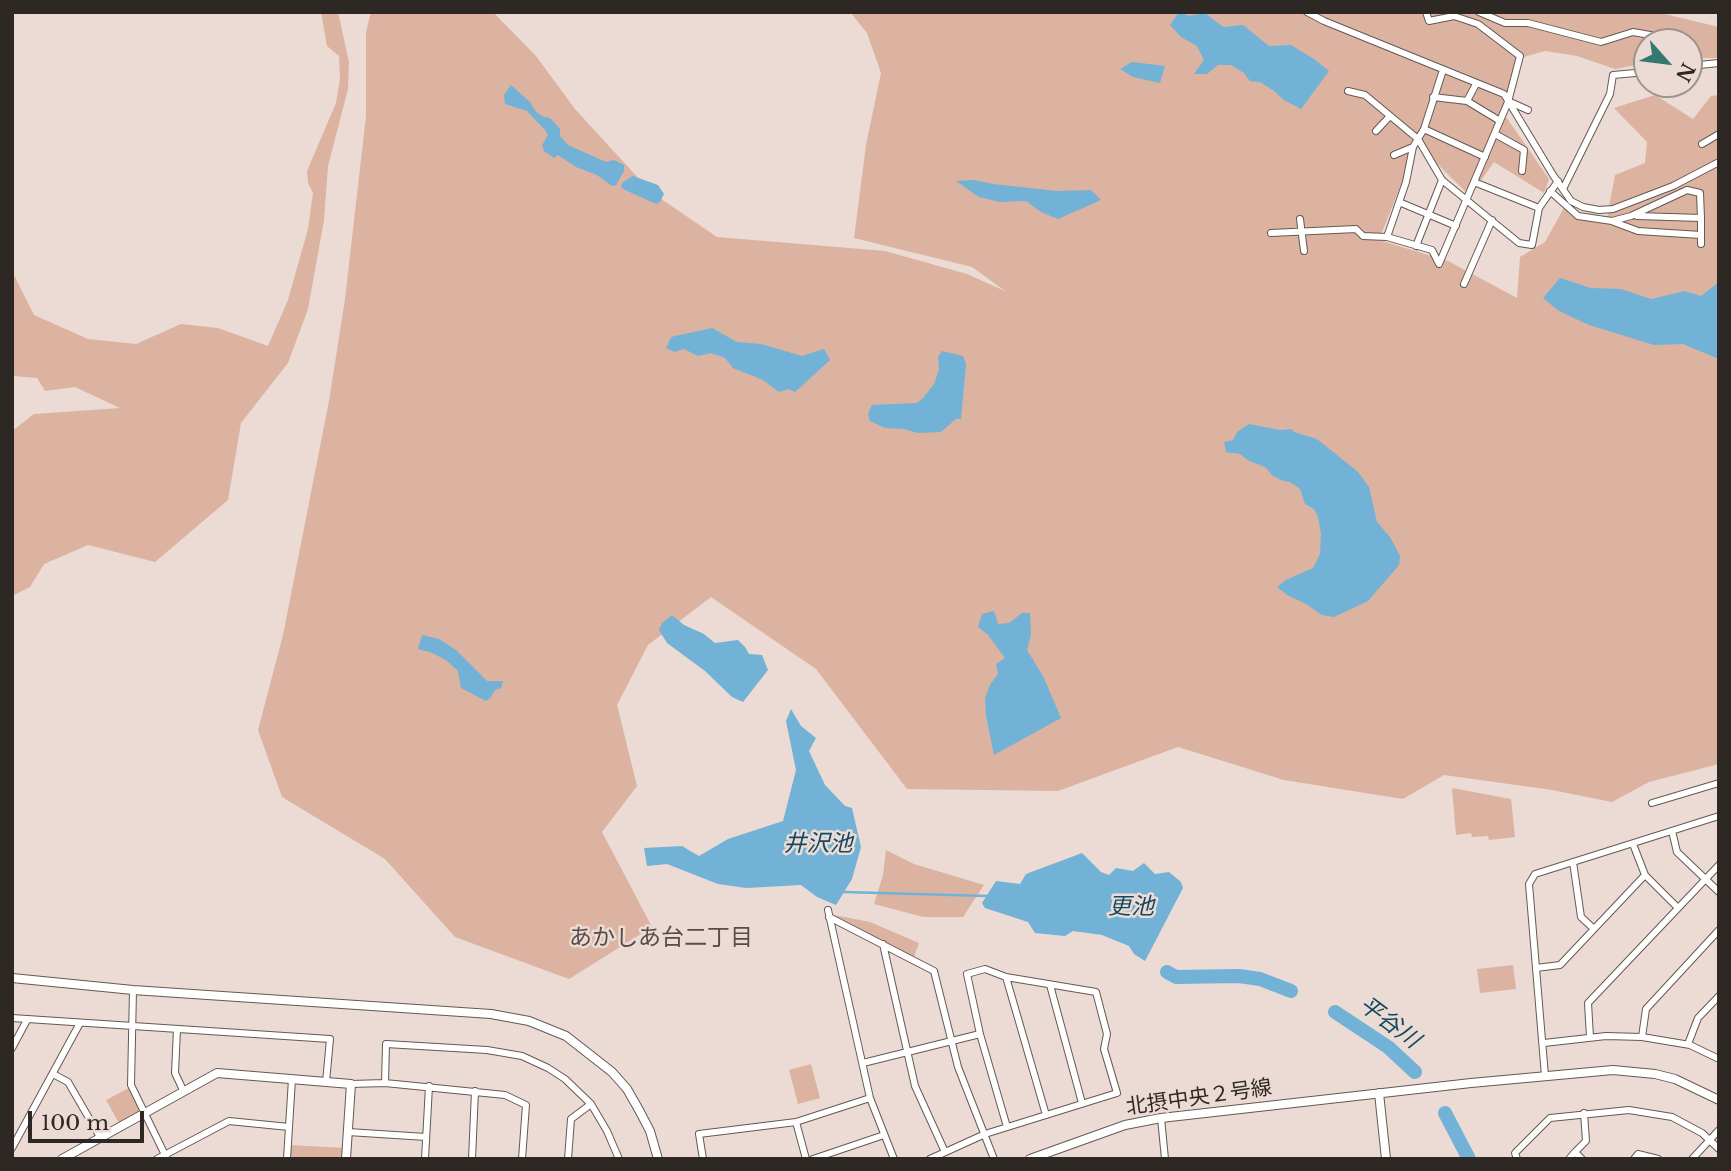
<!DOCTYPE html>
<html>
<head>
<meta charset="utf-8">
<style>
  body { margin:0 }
  #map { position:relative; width:1731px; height:1171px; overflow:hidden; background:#ebdbd4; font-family:"Libre Baskerville",serif }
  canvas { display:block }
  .frame { position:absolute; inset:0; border:14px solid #2e2825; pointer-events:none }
  .north { position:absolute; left:1633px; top:28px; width:70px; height:70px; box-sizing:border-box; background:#ebdbd4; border:2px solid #9f938e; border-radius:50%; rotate:118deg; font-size:19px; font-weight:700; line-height:28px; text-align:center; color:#2e2825 }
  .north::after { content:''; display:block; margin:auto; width:24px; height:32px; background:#34796e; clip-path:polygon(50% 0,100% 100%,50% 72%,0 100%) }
  .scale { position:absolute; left:28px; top:1111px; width:116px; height:32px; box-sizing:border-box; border:4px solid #2e2825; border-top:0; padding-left:9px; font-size:21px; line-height:24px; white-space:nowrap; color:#2e2825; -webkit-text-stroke:5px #ebdbd4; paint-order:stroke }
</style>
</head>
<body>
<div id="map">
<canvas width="1731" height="1171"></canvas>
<div class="frame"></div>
<div class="north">N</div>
<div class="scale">100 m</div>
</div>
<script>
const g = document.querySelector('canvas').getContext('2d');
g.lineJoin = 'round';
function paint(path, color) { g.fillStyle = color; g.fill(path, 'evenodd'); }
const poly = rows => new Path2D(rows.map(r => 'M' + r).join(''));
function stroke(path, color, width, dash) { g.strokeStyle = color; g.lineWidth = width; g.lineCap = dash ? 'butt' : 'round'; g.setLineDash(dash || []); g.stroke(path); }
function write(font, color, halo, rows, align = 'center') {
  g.font = font + ' "Libre Baskerville","Noto Sans JP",serif'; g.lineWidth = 5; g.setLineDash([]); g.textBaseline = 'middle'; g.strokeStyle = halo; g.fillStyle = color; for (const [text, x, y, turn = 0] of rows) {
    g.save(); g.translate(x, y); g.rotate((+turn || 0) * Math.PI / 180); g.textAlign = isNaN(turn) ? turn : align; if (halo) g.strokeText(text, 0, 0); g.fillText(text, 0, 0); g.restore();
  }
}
const green = poly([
  [321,12,338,12,349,62,348,89,328,166,324,220,308,309,288,363,241,423,228,500,155,562,88,545,44,564,30,587,12,596,12,431,34,414,120,408,75,387,45,391,37,378,12,376,12,271,34,315,88,339,136,344,181,324,218,328,268,346,288,300,308,229,313,193,308,183,307,171,336,103,340,79,339,56,327,46],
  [371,12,493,12,536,56,575,109,651,192,717,237,885,251,967,274,1005,291,972,267,854,238,866,145,881,73,867,33,850,12,1656,12,1719,27,1719,58,1689,58,1689,42,1647,42,1647,63,1615,69,1577,56,1545,51,1524,57,1502,111,1549,179,1544,193,1494,162,1470,196,1417,144,1379,240,1448,261,1517,298,1520,257,1545,242,1565,206,1606,223,1615,175,1645,163,1647,142,1614,108,1655,95,1693,119,1711,96,1719,95,1719,764,1649,782,1612,802,1552,790,1444,775,1403,799,1284,780,1178,747,1058,791,907,789,816,669,711,597,648,645,617,705,637,786,602,832,652,927,569,979,455,937,385,859,282,797,258,730,283,635,329,401,345,299,366,116,366,32],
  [1452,788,1511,799,1515,837,1489,840,1488,836,1472,837,1471,833,1456,835],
  [886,850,914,864,984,885,963,917,923,917,874,904,883,875],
  [834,915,870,922,919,943,914,957],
  [1513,965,1516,989,1480,993,1477,969],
  [811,1064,820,1098,798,1104,789,1070],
  [129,1088,144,1112,120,1125,106,1100],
  [291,1145,344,1148,343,1159,290,1159]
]);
const water = poly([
  [1179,12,1189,16,1205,13,1223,27,1243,25,1269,46,1291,45,1314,59,1329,71,1301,109,1284,100,1274,91,1260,82,1250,81,1244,73,1231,65,1218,65,1207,74,1194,74,1204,60,1197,46,1181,37,1170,25],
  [1132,62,1165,66,1160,83,1133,77,1120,69],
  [511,85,530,102,536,112,544,117,550,118,560,129,560,136,568,145,606,162,614,160,624,165,624,171,616,185,612,186,597,175,576,167,558,155,554,158,544,151,542,145,548,135,545,130,527,111,505,104,504,95],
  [633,176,658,185,664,194,660,202,656,204,623,189,621,186,623,182],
  [974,180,993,184,1057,191,1091,190,1101,200,1058,219,1041,212,1026,201,1000,202,979,197,956,181],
  [1560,278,1591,288,1621,289,1651,299,1685,291,1701,296,1719,282,1719,359,1683,344,1654,345,1589,325,1559,311,1543,298],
  [712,328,737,342,761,344,802,356,824,349,830,360,795,392,788,389,779,392,763,380,733,368,725,358,711,353,698,356,684,349,675,352,666,348,671,337],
  [942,351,963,356,966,364,961,419,956,419,941,432,918,433,904,429,885,428,870,421,868,414,872,405,917,403,924,397,934,384,939,370,938,357],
  [1249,424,1280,430,1292,429,1294,432,1317,439,1358,472,1369,487,1377,522,1390,537,1400,556,1399,565,1368,601,1334,617,1322,615,1306,604,1287,595,1277,587,1286,580,1313,568,1320,554,1321,533,1318,517,1314,509,1305,504,1300,489,1290,482,1283,481,1273,476,1265,467,1249,461,1240,454,1226,452,1224,442,1233,440,1237,432],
  [994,611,998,624,1009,623,1022,613,1030,613,1031,634,1027,650,1043,676,1061,718,994,755,986,716,985,698,990,685,998,674,996,664,1005,658,988,635,978,627,982,614],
  [672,615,684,625,704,634,715,643,738,640,745,647,749,654,762,655,768,670,743,702,732,697,705,671,667,643,659,630,662,623],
  [422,635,439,639,456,650,487,681,503,681,501,688,495,690,491,697,486,701,461,688,458,671,446,660,430,652,418,649],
  [791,709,801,726,816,738,809,751,825,785,845,806,852,808,861,847,852,879,836,905,817,897,801,885,746,888,718,884,667,864,647,866,644,848,682,846,699,856,728,839,783,821,796,770,786,721],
  [1082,853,1101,872,1109,875,1116,868,1133,871,1144,863,1155,874,1169,872,1181,882,1183,888,1145,961,1134,954,1129,946,1102,935,1073,931,1065,936,1035,933,1028,922,985,908,982,903,996,881,1020,884,1026,874]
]);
const stream = poly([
  [844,892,987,896]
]);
const river = poly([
  [1167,972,1176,977,1239,976,1260,979,1291,991],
  [1335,1012,1388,1047,1415,1072],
  [1445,1113,1469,1159]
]);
const minor = poly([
  [1307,12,1324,21,1504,94,1553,175,1571,201,1583,207,1599,210,1613,209,1673,186,1719,162],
  [1426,12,1429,21,1454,16,1478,24,1520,56,1508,102,1439,264,1432,250,1387,237,1406,182,1413,147,1424,129,1443,70],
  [1479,12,1505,23,1528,23,1601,42,1633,32,1661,37,1668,42],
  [1689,56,1702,65],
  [1689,66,1719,63],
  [1348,91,1365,95,1418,139,1442,180,1519,243,1532,245,1539,208,1558,181],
  [1433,97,1467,101,1500,121],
  [1467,101,1476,84],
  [1510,102,1528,110],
  [1424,129,1485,157],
  [1376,131,1390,116],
  [1495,134,1524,150,1522,171],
  [1702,144,1719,134],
  [1394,155,1413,147],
  [1474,182,1539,208],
  [1563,189,1610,94,1613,75,1647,72],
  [1550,191,1578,216,1612,221,1631,216,1687,190,1700,193,1701,218],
  [1399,202,1456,226],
  [1637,216,1701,218,1701,244],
  [1300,219,1304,251],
  [1614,222,1638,231,1701,235],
  [1271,233,1356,229,1363,236,1387,237],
  [1416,246,1442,180],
  [1464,284,1492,220],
  [1652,803,1719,783],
  [1672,831,1677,852,1719,892],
  [1633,844,1645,875,1678,908],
  [1573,862,1581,917,1594,929],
  [828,910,870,1098,894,1159],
  [829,917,934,971,958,1067,994,1159],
  [883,944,915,1086,945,1152],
  [1536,968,1560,965,1645,875],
  [1006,977,1046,1115],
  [1050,985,1082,1103],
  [133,990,131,1085,167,1159],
  [12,1018,330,1039,326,1082],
  [177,1029,175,1073,183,1090],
  [1590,1037,1588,1003,1719,865],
  [1642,1037,1646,1009,1719,930],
  [1544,1043,1606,1036,1642,1037,1690,1045,1719,1059],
  [1688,1044,1698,1018,1719,996],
  [12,1048,27,1020],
  [863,1063,980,1034],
  [53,1074,68,1082,100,1137],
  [1545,1076,1529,884,1535,874,1719,816],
  [385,1083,386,1044,487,1050,522,1056,548,1068,565,1079,591,1104,607,1131,619,1159],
  [351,1084,385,1083,505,1095,526,1105,522,1159],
  [1161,1118,1165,1159],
  [796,1122,806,1159],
  [348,1132,426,1137],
  [12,1148,80,1023],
  [1575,1152,1586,1141,1584,1113],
  [157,1159,229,1121,289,1127],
  [287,1159,292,1079],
  [425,1159,429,1086],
  [472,1159,475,1091],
  [568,1159,571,1119,591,1104],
  [703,1159,699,1134,796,1122,870,1098],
  [813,1159,884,1135],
  [930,1159,985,1134,1117,1093,1104,1049,1107,1034,1096,992,1006,977,985,969,967,974,980,1034,1007,1127],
  [1517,1159,1515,1153,1550,1118,1629,1110,1672,1117,1702,1133,1719,1149],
  [1569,1159,1575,1152,1582,1159],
  [1634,1159,1638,1154,1658,1159],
  [1692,1159,1719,1130]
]);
const tertiary = poly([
  [12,978,133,990,491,1014,529,1021,566,1036,612,1072,627,1089,639,1110,650,1131,658,1159],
  [1379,1093,1386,1159],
  [62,1159,217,1073,351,1084,346,1159],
  [1030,1159,1125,1125,1161,1118,1471,1083,1613,1070,1655,1074,1675,1079,1719,1100]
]);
const streetNames = [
  ["北摂中央２号線",1199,1098,-8]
];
const waterNames = [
  ["井沢池",818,845],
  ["更池",1131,908],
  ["平谷川",1389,1023,37]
];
const neighbourhoodNames = [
  ["あかしあ台二丁目",661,939]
];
paint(green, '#dbb3a0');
paint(water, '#71b2d6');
stroke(stream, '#71b2d6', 2.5);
stroke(river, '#71b2d6', 14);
stroke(minor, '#655852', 8);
stroke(tertiary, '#655852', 10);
stroke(minor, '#fff', 6);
stroke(tertiary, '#fff', 8);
write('21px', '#2e2825', '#ebdbd4', streetNames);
write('italic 23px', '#134861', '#ebdbd4', waterNames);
write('23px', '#594c47', '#ebdbd4', neighbourhoodNames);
</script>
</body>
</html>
